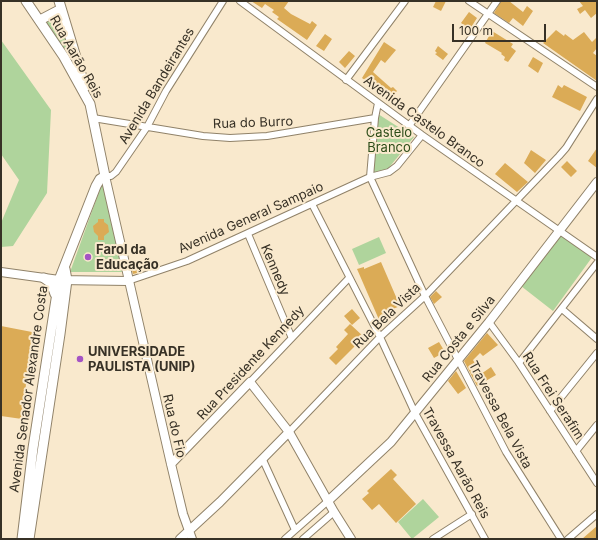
<!DOCTYPE html>
<html>
<head>
<meta charset="utf-8">
<style>
  body { margin:0 }
  #map { position:relative; width:598px; height:540px; overflow:hidden; background:#f9e9cd; font-family:Inter,sans-serif }
  canvas { display:block }
  .frame { position:absolute; inset:0; border:2px solid #373126; pointer-events:none }
  .scale { position:absolute; left:452px; top:24px; width:94px; height:18px; box-sizing:border-box; border:2px solid #373126; border-top:0; padding-left:5px; font-size:12px; line-height:14px; white-space:nowrap; color:#373126; -webkit-text-stroke:3px #f9e9cd; paint-order:stroke }
</style>
</head>
<body>
<div id="map">
<canvas width="598" height="540"></canvas>
<div class="frame"></div>
<div class="scale">100 m</div>
</div>
<script>
const g = document.querySelector('canvas').getContext('2d');
g.lineJoin = 'round';
function paint(path, color) { g.fillStyle = color; g.fill(path, 'evenodd'); }
const poly = rows => new Path2D(rows.map(r => 'M' + r).join(''));
function stroke(path, color, width, dash) { g.strokeStyle = color; g.lineWidth = width; g.lineCap = dash ? 'butt' : 'round'; g.setLineDash(dash || []); g.stroke(path); }
function write(font, color, halo, rows, align = 'center') {
  g.font = font + ' Inter,sans-serif'; g.lineWidth = 4; g.setLineDash([]); g.textBaseline = 'middle'; g.strokeStyle = halo; g.fillStyle = color; for (const [text, x, y, turn = 0] of rows) {
    g.save(); g.translate(x, y); g.rotate((+turn || 0) * Math.PI / 180); g.textAlign = isNaN(turn) ? turn : align; if (halo) g.strokeText(text, 0, 0); g.fillText(text, 0, 0); g.restore();
  }
}
const green = poly([
  [60,13,69,50,65,52,45,22],
  [1,40,51,110,47,193,13,246,1,247,1,223,19,180,1,154],
  [378,114,414,137,387,170,371,173],
  [103,181,122,272,70,272],
  [561,233,593,256,553,311,521,286],
  [379,237,386,253,359,265,352,249],
  [423,499,439,517,412,539,398,522]
]);
const building = poly([
  [251,1,289,1,284,8,291,14,310,24,312,21,317,25,307,40,277,19,279,17,272,12,274,10,265,4,262,8],
  [436,1,446,1,441,11,433,7],
  [501,1,509,1,523,12,527,6,533,11,523,26,513,18,509,23,494,13],
  [579,1,597,1,597,13,591,18,585,10,580,14,577,9,583,6],
  [469,12,477,18,470,29,461,23],
  [556,30,564,36,565,34,573,40,584,32,592,42,597,37,597,48,593,53,597,56,597,81,543,43],
  [492,31,513,44,511,47,516,51,508,62,504,60,505,57,501,54,502,53,485,43],
  [325,34,332,39,324,51,316,46],
  [384,42,396,50,385,63,381,60,373,72,391,88,393,87,397,91,389,99,382,92,379,95,375,89,376,88,362,78],
  [438,46,448,54,443,60,435,54,437,53,435,51],
  [349,51,355,56,345,68,339,62],
  [533,57,543,63,538,73,528,66],
  [558,85,562,88,564,85,587,97,580,111,552,97],
  [597,148,597,168,588,161],
  [531,150,546,160,535,173,524,163],
  [567,161,577,171,571,177,561,167],
  [505,163,528,182,517,192,495,174],
  [98,219,104,219,104,222,108,225,109,232,104,236,104,240,98,240,98,236,94,232,93,226,98,222],
  [138,260,141,272,133,274,130,262],
  [381,262,400,306,386,312,389,319,380,322,357,269,364,267,364,269],
  [436,291,442,297,434,304,430,297],
  [352,309,360,318,352,325,344,316],
  [350,324,364,337,336,365,329,358,338,349,336,347,348,334,344,330],
  [1,326,32,332,22,419,1,416],
  [487,333,498,345,483,356,480,353,473,360,481,374,491,367,496,375,477,386,464,361],
  [439,342,445,352,434,358,428,348],
  [456,371,466,388,458,394,448,381],
  [391,469,397,475,393,479,416,504,396,523,379,504,372,510,362,499,369,493,367,491],
  [597,526,597,539,582,539]
]);
const minor = poly([
  [240,1,422,135,597,257],
  [469,1,597,87],
  [346,80,405,1],
  [93,118,203,136,230,138,267,136,375,118,378,103],
  [375,118,370,177,425,296,506,452,561,539],
  [409,126,497,1],
  [105,176,111,176,116,172,147,127,166,91,223,1],
  [312,204,380,337,415,413,485,539],
  [248,234,291,336],
  [128,281,187,261,370,177,389,172,397,166,422,135],
  [562,309,597,339],
  [489,322,519,363,597,483],
  [519,363,597,263],
  [250,382,349,278],
  [550,411,597,353],
  [289,432,380,337,425,296,559,156,566,148,597,99],
  [576,451,597,425],
  [263,460,295,530],
  [285,539,328,501],
  [303,539,334,512],
  [433,539,472,514],
  [568,539,597,514]
]);
const tertiary = poly([
  [105,176,171,464,183,514,192,539],
  [1,272,59,280,128,281],
  [171,464,250,382,289,432,334,512,351,539],
  [328,501,391,442,489,322,597,182],
  [180,539,220,502,289,432]
]);
const secondary = poly([
  [59,1,85,87],
  [40,20,61,9],
  [44,278,51,283,55,294],
  [22,539,33,448,59,280,96,186,100,179,105,176,90,104,64,57,26,1],
  [29,539,60,334,67,280,65,269]
]);
const markers = [
  [88,257,4,"#a453c4"],
  [80,359,4,"#a453c4"]
];
const streetNames = [
  ["Rua Aarão Reis",76,57,60],
  ["Avenida Bandeirantes",157,86,-59],
  ["Avenida Castelo Branco",424,122,36],
  ["Rua do Burro",253,123,-2],
  ["Avenida General Sampaio",251,218,-24],
  ["Kennedy",275,270,67],
  ["Rua Bela Vista",387,316,-44],
  ["Rua Costa e Silva",459,339,-51],
  ["Rua Presidente Kennedy",251,363,-47],
  ["Avenida Senador Alexandre Costa",29,389,-82],
  ["Rua Frei Serafim",553,396,57],
  ["Travessa Bela Vista",500,415,62],
  ["Rua do Fio",174,426,77],
  ["Travessa Aarão Reis",456,463,61]
];
const parkNames = [
  ["Castelo",389,133],
  ["Branco",389,148]
];
const poiNames = [
  ["Farol da",96,250],
  ["Educação",96,265],
  ["UNIVERSIDADE",88,352],
  ["PAULISTA (UNIP)",88,367]
];
paint(green, '#afd49c');
paint(building, '#dbab56');
stroke(minor, '#908269', 8);
stroke(tertiary, '#908269', 10);
stroke(secondary, '#908269', 11);
stroke(minor, '#fff', 6);
stroke(tertiary, '#fff', 8);
stroke(secondary, '#fff', 9);
for (const [x, y, r, color] of markers) { const dot = new Path2D(); dot.arc(x, y, r, 0, 2 * Math.PI); g.fillStyle = color; g.fill(dot); stroke(dot, '#f9e9cd', 1.5); }
write('13px', '#373126', '#f9e9cd', streetNames);
write('13px', '#2d4d19', '#f9e9cd', parkNames);
write('bold 13px', '#373126', '#f9e9cd', poiNames, 'left');
</script>
</body>
</html>
